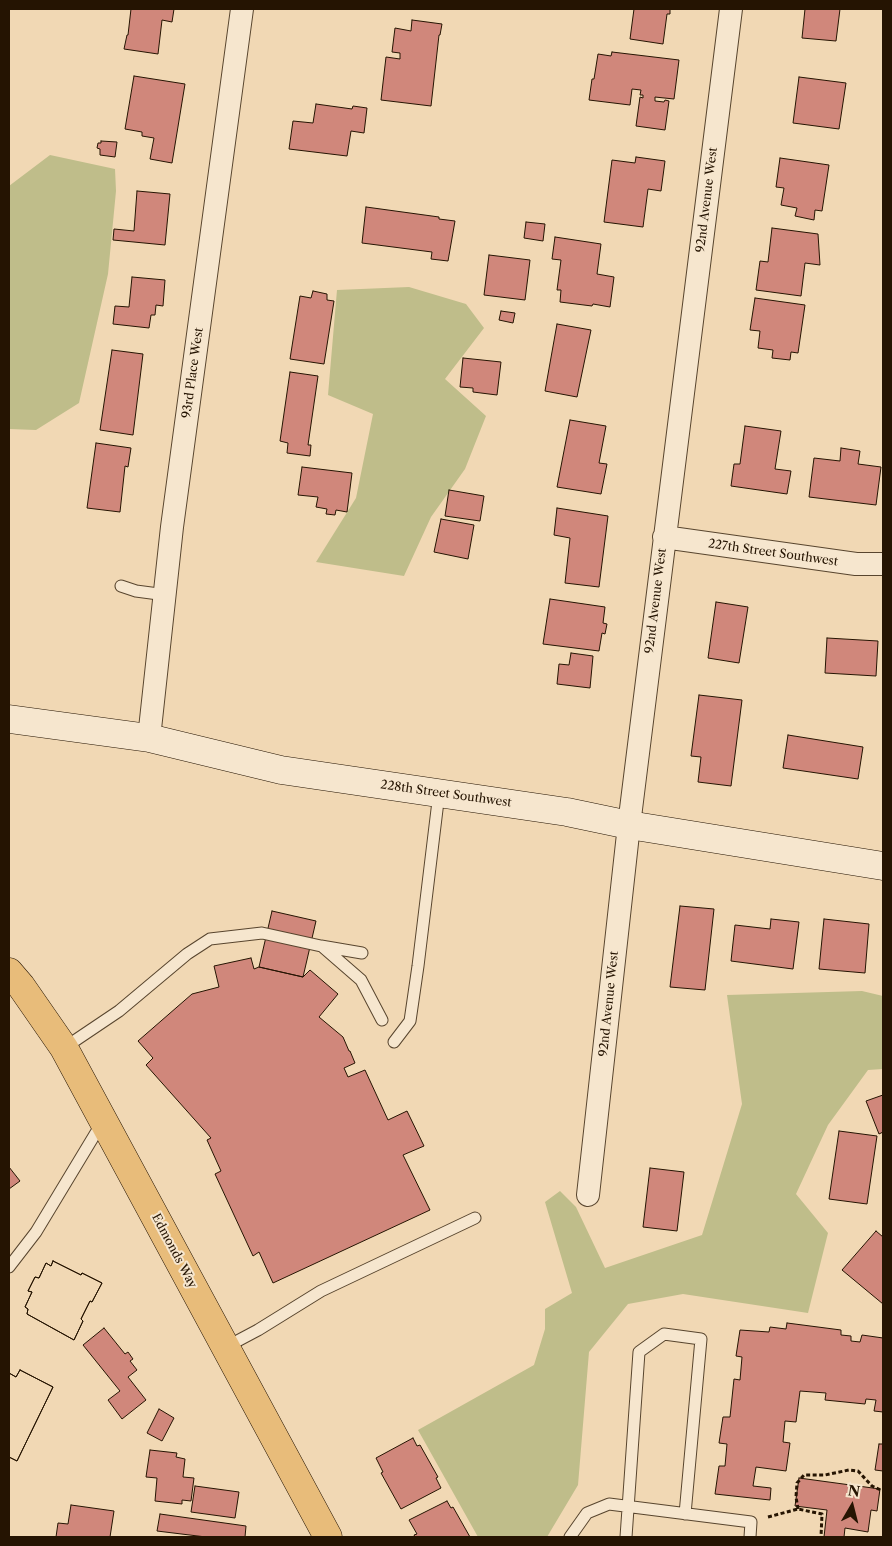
<!DOCTYPE html>
<html>
<head>
<meta charset="utf-8">
<style>
  body { margin:0 }
  #map { position:relative; width:892px; height:1546px; overflow:hidden; background:#f1d8b4; font-family:"Libre Caslon Text",serif }
  canvas { display:block }
  .frame { position:absolute; inset:0; border:10px solid #251402; pointer-events:none }
  .north { position:absolute; left:827px; top:1481px; width:50px; height:50px; -webkit-text-stroke:4px #f6e6ce; paint-order:stroke; rotate:8deg; font-size:14px; font-weight:700; line-height:20px; text-align:center; color:#251402 }
  .north::after { content:''; display:block; margin:auto; width:18px; height:22px; background:#251402; clip-path:polygon(50% 0,100% 100%,50% 72%,0 100%) }
</style>
</head>
<body>
<div id="map">
<canvas width="892" height="1546"></canvas>
<div class="frame"></div>
<div class="north">N</div>
</div>
<script>
const g = document.querySelector('canvas').getContext('2d');
g.lineJoin = 'round';
function paint(path, color) { g.fillStyle = color; g.fill(path, 'evenodd'); }
const poly = rows => new Path2D(rows.map(r => 'M' + r).join(''));
function stroke(path, color, width, dash) { g.strokeStyle = color; g.lineWidth = width; g.lineCap = dash ? 'butt' : 'round'; g.setLineDash(dash || []); g.stroke(path); }
function write(font, color, halo, rows, align = 'center') {
  g.font = font + ' "Libre Caslon Text",serif'; g.lineWidth = 4; g.setLineDash([]); g.textBaseline = 'middle'; g.strokeStyle = halo; g.fillStyle = color; for (const [text, x, y, turn = 0] of rows) {
    g.save(); g.translate(x, y); g.rotate((+turn || 0) * Math.PI / 180); g.textAlign = isNaN(turn) ? turn : align; if (halo) g.strokeText(text, 0, 0); g.fillText(text, 0, 0); g.restore();
  }
}
const green = poly([
  [50,155,115,169,116,191,108,274,79,403,36,430,9,429,9,186],
  [409,287,466,304,484,328,445,379,486,416,465,469,431,517,404,576,316,562,356,498,373,414,328,395,337,290],
  [862,991,883,996,883,1069,868,1070,828,1125,796,1194,828,1233,808,1313,683,1294,628,1304,589,1352,578,1485,547,1537,478,1537,418,1430,534,1365,545,1329,545,1309,572,1293,545,1202,560,1191,576,1207,605,1268,702,1235,742,1104,727,995]
]);
const building = poly([
  [131,9,174,9,172,22,162,20,158,54,124,49,127,35,128,35,131,9],
  [634,9,670,9,670,14,667,14,663,44,630,39,634,9],
  [805,9,840,9,836,41,802,38,805,9],
  [412,20,442,24,440,35,439,35,431,106,381,100,386,57,400,59,400,53,392,52,395,28,411,31,412,20],
  [612,52,679,60,674,99,655,97,655,101,664,102,665,100,669,101,665,130,636,126,640,97,643,98,643,95,640,95,641,90,632,89,630,105,589,100,592,79,594,79,598,54,611,56,612,52],
  [134,76,185,84,172,163,150,159,154,138,142,136,142,132,125,129,134,76],
  [799,77,846,83,839,129,793,123,799,77],
  [316,104,352,109,353,106,367,108,364,133,351,131,347,156,289,149,293,121,313,123,316,104],
  [101,141,117,142,115,157,100,155,100,149,97,148,98,143,101,143,101,141],
  [636,157,665,161,661,191,648,189,643,227,604,222,612,160,635,163,636,157],
  [780,158,829,165,822,211,815,210,814,220,795,216,797,208,781,205,784,188,776,187,780,158],
  [137,191,170,194,165,245,113,240,114,229,134,231,137,191],
  [366,207,439,217,439,219,455,221,448,261,431,259,432,252,362,243,366,207],
  [526,222,545,224,543,241,524,238,526,222],
  [772,228,818,234,820,265,805,263,801,296,756,290,760,261,768,262,772,228],
  [555,237,601,244,597,274,614,277,610,307,593,304,592,306,560,302,561,290,557,290,561,260,552,259,555,237],
  [489,255,530,260,525,300,484,295,489,255],
  [132,277,165,280,163,306,156,305,155,315,151,315,149,328,113,324,115,306,129,307,132,277],
  [313,291,327,294,327,300,334,301,324,364,290,359,300,296,311,298,313,291],
  [755,298,805,305,798,353,791,352,790,360,772,358,773,350,758,348,760,331,750,330,755,298],
  [501,311,515,313,513,323,499,320,501,311],
  [557,324,591,330,577,397,545,391,557,324],
  [112,350,143,354,133,435,100,430,112,350],
  [463,358,501,362,497,395,473,392,473,388,460,387,463,358],
  [290,372,318,376,308,445,311,445,310,456,287,453,288,443,280,441,290,372],
  [570,420,606,426,599,463,607,464,601,494,557,487,570,420],
  [745,426,781,431,775,469,791,471,787,494,731,486,734,464,740,464,745,426],
  [96,443,131,448,128,467,125,466,120,512,87,508,96,443],
  [841,448,860,451,858,464,881,467,876,505,809,497,814,458,840,461,841,448],
  [302,467,352,473,347,512,336,510,335,515,326,514,327,509,316,507,318,497,298,495,302,467],
  [449,490,484,496,480,521,445,516,449,490],
  [557,508,608,516,599,587,565,583,570,538,554,535,557,508],
  [441,519,474,525,468,559,434,552,441,519],
  [550,599,605,607,603,623,607,624,605,634,602,633,599,651,543,644,550,599],
  [716,602,748,607,739,663,708,658,716,602],
  [827,638,878,641,876,676,825,673,827,638],
  [571,653,593,656,590,688,557,684,559,664,569,665,571,653],
  [699,695,742,700,731,786,698,782,701,757,691,756,699,695],
  [788,735,863,747,858,779,783,768,788,735],
  [680,906,714,909,705,990,670,987,680,906],
  [272,911,316,921,303,977,259,967,272,911],
  [771,919,799,922,793,969,731,961,735,925,770,929,771,919],
  [824,919,869,924,865,973,819,969,824,919],
  [251,958,254,969,259,967,303,977,310,970,338,994,319,1017,343,1037,349,1051,350,1051,355,1063,344,1068,348,1077,365,1070,388,1120,407,1111,424,1146,403,1155,430,1210,273,1283,259,1252,253,1256,215,1174,221,1171,207,1140,211,1138,146,1065,153,1058,138,1041,192,994,219,987,214,966,251,958],
  [883,1095,883,1132,879,1134,866,1101,883,1095],
  [839,1131,877,1136,867,1204,829,1199,839,1131],
  [9,1167,20,1181,9,1189,9,1167],
  [650,1168,684,1172,677,1231,643,1227,650,1168],
  [876,1231,883,1237,883,1304,842,1270,876,1231],
  [53,1261,81,1275,82,1273,102,1283,92,1302,90,1301,81,1319,83,1321,74,1340,27,1314,28,1309,25,1307,32,1292,28,1291,35,1277,39,1278,46,1263,51,1266,53,1261],
  [53,1261,81,1275,82,1273,102,1283,92,1302,90,1301,81,1319,83,1321,74,1340,27,1314,28,1309,25,1307,32,1292,28,1291,35,1277,39,1278,46,1263,51,1266,53,1261],
  [787,1323,841,1330,841,1335,851,1336,851,1341,860,1342,862,1335,883,1338,883,1412,874,1411,876,1400,866,1399,865,1404,825,1400,826,1393,800,1391,796,1422,785,1421,783,1442,790,1443,786,1471,756,1467,753,1486,771,1488,770,1500,715,1494,719,1466,725,1466,727,1444,719,1443,723,1417,730,1417,734,1379,740,1380,742,1357,736,1356,740,1330,769,1332,770,1327,786,1329,787,1323],
  [104,1328,125,1354,128,1352,133,1359,130,1361,137,1370,128,1377,146,1400,122,1419,108,1400,120,1391,83,1345,104,1328],
  [20,1370,53,1387,17,1461,9,1457,9,1373,16,1377,20,1370],
  [20,1370,53,1387,17,1461,9,1457,9,1373,16,1377,20,1370],
  [159,1409,174,1418,162,1441,147,1433,159,1409],
  [413,1438,417,1446,420,1445,438,1477,436,1478,441,1488,401,1509,381,1473,383,1472,376,1458,413,1438],
  [879,1444,883,1444,883,1471,875,1470,879,1444],
  [150,1450,177,1453,176,1457,185,1459,183,1477,194,1478,191,1501,182,1500,182,1504,155,1501,157,1478,146,1477,150,1450],
  [799,1478,880,1489,877,1511,871,1510,868,1532,845,1528,844,1537,824,1537,827,1510,795,1506,799,1478],
  [195,1486,239,1492,235,1518,191,1512,195,1486],
  [447,1501,451,1508,453,1507,470,1537,415,1537,414,1535,417,1534,409,1520,447,1501],
  [71,1505,114,1511,110,1537,56,1537,58,1523,68,1524,71,1505],
  [160,1514,246,1526,245,1537,206,1537,157,1531,160,1514]
]);
const path = poly([
  [798,1509,796,1497,797,1483,804,1475,825,1475,849,1470,858,1471,872,1486,883,1491],
  [768,1517,798,1509,822,1514,821,1537]
]);
const lane = poly([
  [121,586,136,591,166,595],
  [323,947,361,980,382,1020],
  [394,1042,410,1021,418,966,439,793],
  [64,1048,119,1011,187,954,210,939,262,933,321,946,362,953],
  [9,1267,36,1232,103,1121],
  [226,1347,258,1330,321,1291,475,1218],
  [570,1537,587,1513,609,1504,751,1522,750,1537],
  [626,1537,639,1352,664,1334,701,1339,685,1514]
]);
const street = poly([
  [664,537,856,564,883,564],
  [149,738,172,527,242,9],
  [588,1195,629,825,731,9]
]);
const secondary = poly([
  [9,719,149,738,281,770,567,812,629,825,883,866]
]);
const primary = poly([
  [9,972,21,986,64,1048,328,1537]
]);
const streetNames = [
  ["92nd Avenue West",707,200,-83],
  ["93rd Place West",193,373,-82],
  ["227th Street Southwest",773,553,8],
  ["92nd Avenue West",656,601,-83],
  ["228th Street Southwest",446,794,8],
  ["92nd Avenue West",609,1004,-84],
  ["Edmonds Way",174,1251,62]
];
paint(green, '#bfbd8a');
paint(building, '#d0877b');
stroke(building, '#251402', 1);
stroke(lane, '#58452e', 13);
stroke(street, '#58452e', 24);
stroke(secondary, '#251402', 29);
stroke(primary, '#251402', 29);
stroke(path, '#251402', 3, [4, 2.5]);
stroke(lane, '#f6e6ce', 11);
stroke(street, '#f6e6ce', 22);
stroke(secondary, '#f6e6ce', 28);
stroke(primary, '#e8bc7a', 28);
write('12px', '#251402', '#f6e6ce', streetNames);
</script>
</body>
</html>
